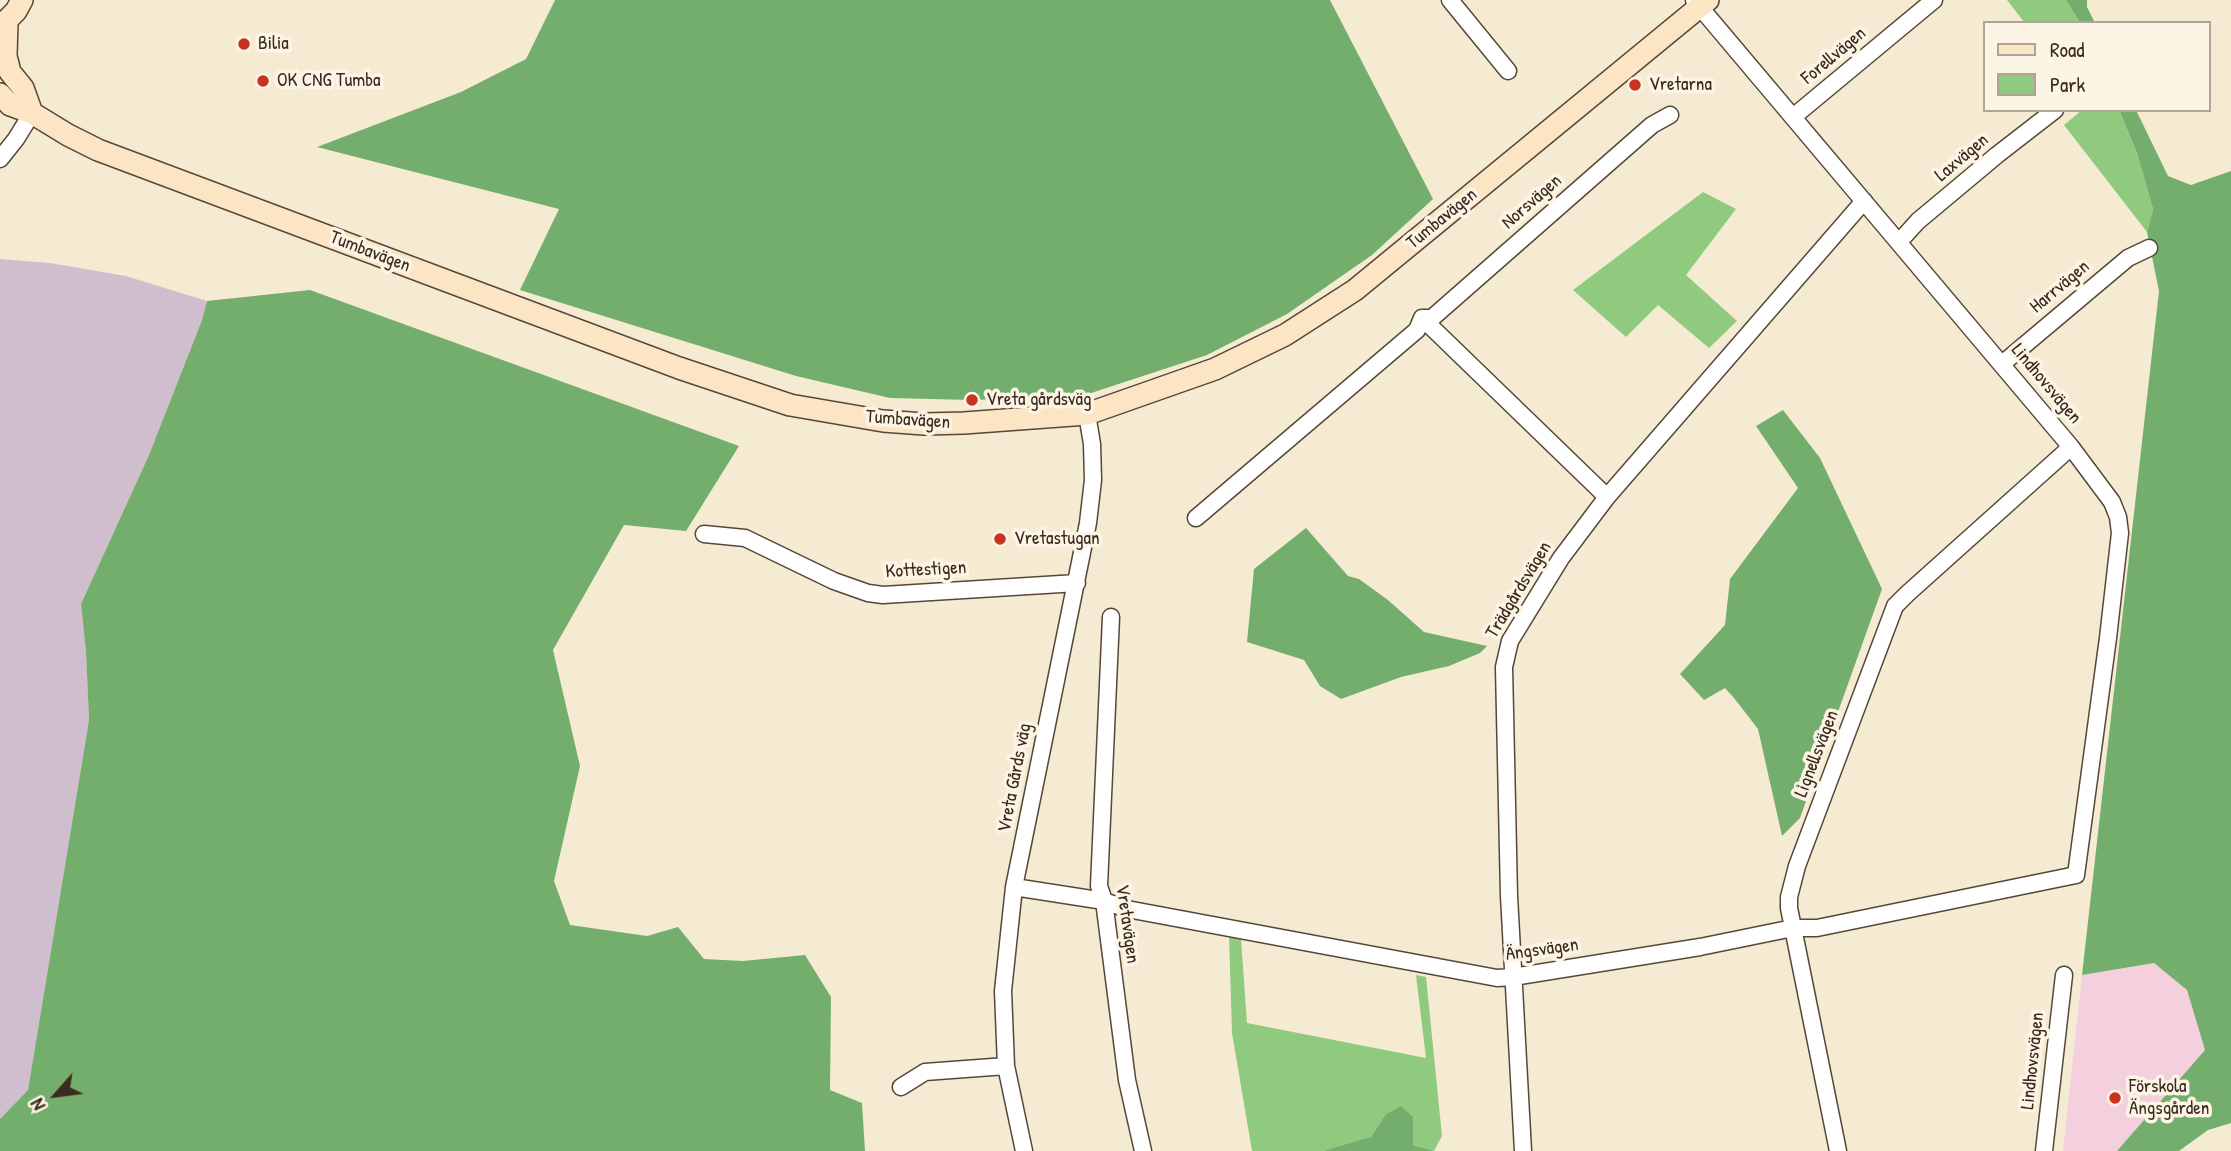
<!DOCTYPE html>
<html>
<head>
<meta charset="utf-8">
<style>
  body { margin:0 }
  #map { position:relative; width:2231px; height:1151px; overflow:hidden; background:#f5ebd3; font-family:"Patrick Hand",sans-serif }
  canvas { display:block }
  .legend { position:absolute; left:1983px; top:21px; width:228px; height:91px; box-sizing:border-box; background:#fcf5e5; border:2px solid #afa495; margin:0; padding:9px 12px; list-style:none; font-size:21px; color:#3b2a1e }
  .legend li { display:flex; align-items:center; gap:14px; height:35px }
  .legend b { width:35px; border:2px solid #afa495 }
  .north { position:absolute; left:21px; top:1060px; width:70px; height:70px; -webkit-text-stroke:5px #fcf5e5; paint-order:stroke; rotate:242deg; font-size:19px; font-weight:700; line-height:28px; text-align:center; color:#3b2a1e }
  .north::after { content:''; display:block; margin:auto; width:24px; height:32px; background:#3b2a1e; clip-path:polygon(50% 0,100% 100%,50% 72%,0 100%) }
</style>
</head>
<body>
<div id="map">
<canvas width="2231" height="1151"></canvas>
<ul class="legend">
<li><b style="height:9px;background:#fce5c4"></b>Road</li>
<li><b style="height:19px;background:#90ca7e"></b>Park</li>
</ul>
<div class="north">N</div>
</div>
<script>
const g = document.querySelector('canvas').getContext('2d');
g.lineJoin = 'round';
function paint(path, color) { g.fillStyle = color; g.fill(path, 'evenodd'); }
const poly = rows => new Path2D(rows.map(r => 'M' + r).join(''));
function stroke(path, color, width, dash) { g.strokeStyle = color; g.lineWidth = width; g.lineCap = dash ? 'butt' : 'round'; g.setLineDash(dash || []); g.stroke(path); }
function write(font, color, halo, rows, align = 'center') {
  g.font = font + ' "Patrick Hand",sans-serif'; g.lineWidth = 7; g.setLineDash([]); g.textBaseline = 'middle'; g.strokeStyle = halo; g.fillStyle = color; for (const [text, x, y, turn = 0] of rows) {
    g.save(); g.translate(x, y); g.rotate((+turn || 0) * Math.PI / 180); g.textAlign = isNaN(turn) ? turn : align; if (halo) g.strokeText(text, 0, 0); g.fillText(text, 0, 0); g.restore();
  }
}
const built = poly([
  [2154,963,2187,990,2205,1050,2117,1151,2063,1151,2082,975]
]);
const industrial = poly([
  [0,259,50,263,126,276,207,301,202,320,149,455,81,604,86,652,89,720,28,1090,0,1119]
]);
const green = poly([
  [2007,0,2066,0,2080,23,2025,23],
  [2082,110,2119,110,2137,153,2153,209,2147,232,2064,125],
  [1703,192,1736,209,1686,275,1737,321,1709,348,1658,305,1626,337,1573,290],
  [1229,936,1241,939,1247,1023,1426,1058,1416,975,1426,977,1442,1136,1434,1151,1413,1145,1413,1117,1385,1115,1371,1137,1347,1145,1323,1151,1252,1151,1232,1033]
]);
const forest = poly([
  [555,0,1330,0,1433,199,1372,255,1287,314,1207,355,1082,396,972,400,890,398,796,376,520,290,559,209,317,147,461,92,526,59],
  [2066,0,2087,0,2087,7,2095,23,2080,23],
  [2119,110,2136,110,2168,176,2191,185,2231,171,2231,1123,2208,1130,2179,1151,2117,1151,2205,1050,2187,990,2154,963,2082,975,2159,291,2147,232,2153,209,2137,153],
  [310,290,739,446,686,531,624,525,553,650,580,766,554,881,570,925,647,936,678,927,704,959,743,961,805,955,831,997,830,1090,862,1103,865,1151,0,1151,0,1119,28,1090,89,720,86,652,81,604,149,455,202,320,207,301],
  [1783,410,1820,458,1882,589,1800,818,1782,836,1758,729,1734,698,1725,688,1704,700,1680,674,1725,625,1730,579,1798,488,1756,426],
  [1306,528,1348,576,1359,579,1388,600,1424,632,1487,646,1480,653,1449,666,1401,677,1341,699,1320,686,1304,660,1247,642,1254,569],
  [1401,1106,1413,1117,1413,1145,1434,1151,1323,1151,1371,1137,1385,1115]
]);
const minor = poly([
  [1450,0,1508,71],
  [1793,117,1934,0],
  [0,159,16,139,32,113],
  [1899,242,1918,221,1997,155,2055,110],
  [1422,318,1607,497],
  [2002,364,2128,258,2149,248],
  [1196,518,1417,330,1422,318,1432,318,1652,125,1670,115],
  [704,534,745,538,834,581,868,593,883,595,1077,583],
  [1111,617,1099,886,1104,901,1127,1080,1143,1151],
  [1014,887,1104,901,1127,909,1497,978,1513,977,1700,947,1793,928,1817,928,2076,875,2108,638,2120,533,2118,517,2112,502,2071,447,1694,0],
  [901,1087,925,1072,1006,1066],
  [1024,1151,1006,1066,1003,991,1014,887,1088,523,1093,480,1092,444,1087,414],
  [1523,1151,1509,896,1504,667,1510,641,1561,558,1607,497,1864,201],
  [1838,1151,1789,908,1789,897,1797,866,1895,606,1907,594,2071,447],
  [2044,1151,2064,975]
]);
const secondary = poly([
  [7,22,6,56,10,72,23,88,32,113],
  [0,27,16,11,22,0],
  [0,94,10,105,32,113,68,135,98,150,679,368,790,405,883,421,924,424,964,423,1087,414,1215,369,1285,335,1355,290,1708,0]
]);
const markers = [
  [244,44,7,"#c8321e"],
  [263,81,7,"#c8321e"],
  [1635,85,7,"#c8321e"],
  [972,400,7,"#c8321e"],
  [1000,539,7,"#c8321e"],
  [2115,1098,7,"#c8321e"]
];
const poiNames = [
  ["Bilia",258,44],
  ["OK CNG Tumba",277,81],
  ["Vretarna",1649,85],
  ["Vreta gårdsväg",986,400],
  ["Vretastugan",1014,539],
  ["Förskola",2129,1087],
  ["Ängsgården",2129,1109]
];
const streetNames = [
  ["Forellvägen",1834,56,-40],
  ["Laxvägen",1962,158,-40],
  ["Norsvägen",1532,202,-41],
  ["Tumbavägen",1442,219,-39],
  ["Tumbavägen",370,252,21],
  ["Harrvägen",2060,287,-40],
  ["Lindhovsvägen",2046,384,50],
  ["Tumbavägen",908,420,4],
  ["Kottestigen",926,570,-3],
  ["Trädgårdsvägen",1519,590,-59],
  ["Lignellsvägen",1817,754,-69],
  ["Vreta Gårds väg",1015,778,-79],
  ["Vretavägen",1127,924,82],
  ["Ängsvägen",1542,950,-8],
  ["Lindhovsvägen",2033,1061,-84]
];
paint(built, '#f4cfde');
paint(industrial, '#d0bdce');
paint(green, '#90ca7e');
paint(forest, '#74ae6d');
stroke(minor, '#574739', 19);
stroke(secondary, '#574739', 24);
stroke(minor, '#fff', 16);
stroke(secondary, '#fce5c4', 21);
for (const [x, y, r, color] of markers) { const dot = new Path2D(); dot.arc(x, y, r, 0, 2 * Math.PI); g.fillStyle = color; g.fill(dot); stroke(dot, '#fcf5e5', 2.5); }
write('19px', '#3b2a1e', '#fcf5e5', poiNames, 'left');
write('19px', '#3b2a1e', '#fcf5e5', streetNames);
</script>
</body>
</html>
